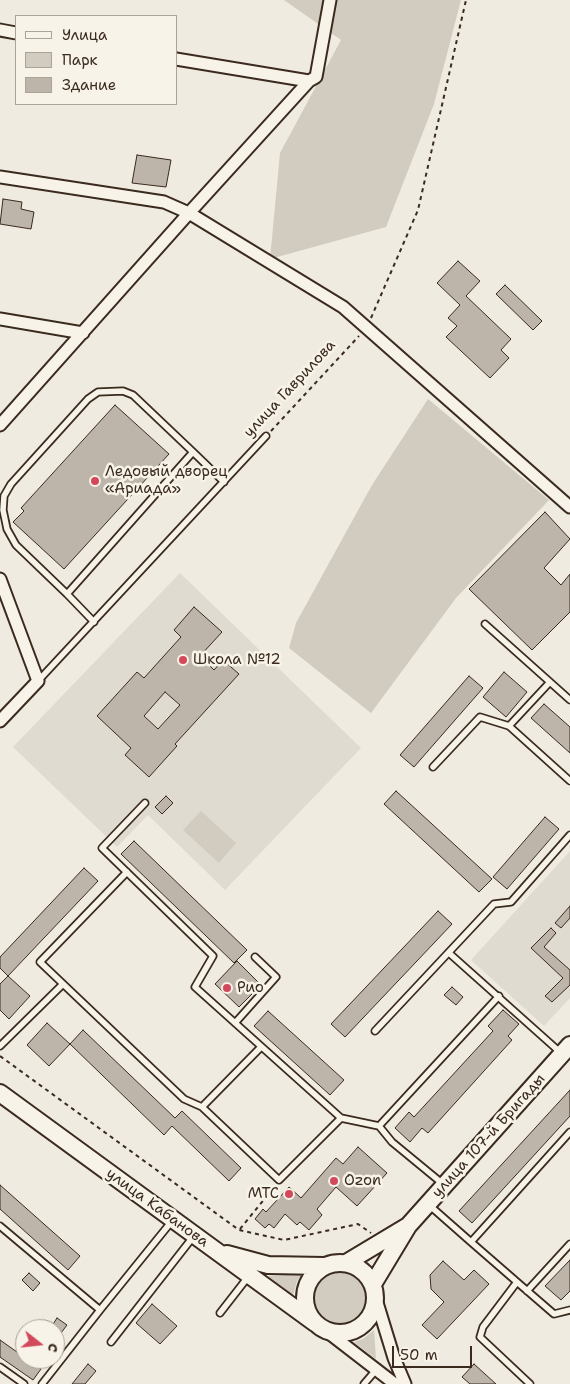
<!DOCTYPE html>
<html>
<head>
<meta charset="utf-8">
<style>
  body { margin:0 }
  #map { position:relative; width:570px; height:1384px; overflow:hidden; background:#efebe0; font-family:"Shantell Sans",sans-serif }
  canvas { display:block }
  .legend { position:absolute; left:15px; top:15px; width:162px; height:90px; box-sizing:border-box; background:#f7f3e8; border:1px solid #aca397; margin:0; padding:6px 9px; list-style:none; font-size:15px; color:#3b2a1e }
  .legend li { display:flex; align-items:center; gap:10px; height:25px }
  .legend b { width:25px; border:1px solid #aca397 }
  .north { position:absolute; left:15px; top:1319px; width:50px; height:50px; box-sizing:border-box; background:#f7f3e8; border:1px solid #aca397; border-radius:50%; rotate:106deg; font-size:14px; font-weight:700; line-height:20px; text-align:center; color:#3b2a1e }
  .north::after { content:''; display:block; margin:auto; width:18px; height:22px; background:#d1495b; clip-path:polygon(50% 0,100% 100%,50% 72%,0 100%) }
  .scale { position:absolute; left:392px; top:1346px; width:80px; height:22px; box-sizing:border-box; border:2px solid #3b2a1e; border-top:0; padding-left:6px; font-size:15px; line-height:18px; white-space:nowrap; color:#3b2a1e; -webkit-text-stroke:4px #f7f3e8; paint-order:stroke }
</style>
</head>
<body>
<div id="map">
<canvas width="570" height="1384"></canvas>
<ul class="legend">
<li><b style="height:6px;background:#f7f3e8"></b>Улица</li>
<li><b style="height:14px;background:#d1cbc0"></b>Парк</li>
<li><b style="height:14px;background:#bdb5aa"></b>Здание</li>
</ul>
<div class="north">С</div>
<div class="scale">50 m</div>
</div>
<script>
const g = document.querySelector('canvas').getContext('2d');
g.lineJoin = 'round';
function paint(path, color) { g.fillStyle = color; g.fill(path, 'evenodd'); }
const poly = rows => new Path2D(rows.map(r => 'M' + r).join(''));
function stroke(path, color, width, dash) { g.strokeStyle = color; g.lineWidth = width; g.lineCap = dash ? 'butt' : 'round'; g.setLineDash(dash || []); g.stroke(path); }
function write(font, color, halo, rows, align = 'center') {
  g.font = font + ' "Shantell Sans",sans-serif'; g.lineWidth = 5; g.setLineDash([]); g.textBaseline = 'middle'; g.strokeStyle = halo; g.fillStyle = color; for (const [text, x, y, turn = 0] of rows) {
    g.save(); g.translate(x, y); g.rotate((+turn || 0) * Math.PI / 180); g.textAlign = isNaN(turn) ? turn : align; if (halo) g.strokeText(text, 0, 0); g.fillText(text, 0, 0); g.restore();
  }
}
const built = poly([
  [180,573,361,748,225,890,148,815,117,847,13,747],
  [570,851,570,998,544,1026,471,960]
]);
const green = poly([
  [284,0,461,0,434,104,386,227,270,259,280,153,341,40],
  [428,399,549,500,456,598,371,713,289,648,296,623,372,485],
  [201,811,236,843,219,863,183,830],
  '311 1298a29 29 0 1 1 58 0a29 29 0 1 1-58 0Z',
  [302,1274,297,1281,293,1296,276,1285,268,1276],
  [374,1330,376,1359,354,1342,363,1339]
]);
const building = poly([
  [137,155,171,160,166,187,132,183,137,155],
  [3,199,22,202,21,209,34,212,31,229,0,224,3,199],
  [458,261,480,281,466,296,511,339,501,350,509,358,490,378,446,337,457,326,448,318,460,305,437,283,458,261],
  [505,285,542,321,533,330,496,294,505,285],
  [115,405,169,454,64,569,13,522,24,511,21,508,115,405],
  [545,512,570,539,544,568,561,585,570,574,570,612,532,650,469,589,545,512],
  [194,607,222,632,200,656,214,670,223,660,239,674,175,744,177,746,149,777,125,755,131,748,97,716,137,672,144,678,181,637,174,630,194,607],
  [165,692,180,705,158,729,144,716,165,692],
  [504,672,527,692,506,717,483,697,504,672],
  [469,676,483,688,414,767,400,755,469,676],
  [544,704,570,727,570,753,531,718,544,704],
  [396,791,492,879,479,892,384,804,396,791],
  [166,796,173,803,162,814,155,807,166,796],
  [545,817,559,829,507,889,493,877,545,817],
  [134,841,247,950,234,963,121,854,134,841],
  [84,868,98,881,8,976,0,968,0,957,84,868],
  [570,906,570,918,561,928,555,923,570,906],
  [438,911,452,924,345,1037,331,1024,438,911],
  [551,928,556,933,544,947,570,970,570,985,552,1002,545,996,563,978,531,948,551,928],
  [237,961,261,985,239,1007,215,984,237,961],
  [8,976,30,996,9,1019,0,1010,0,984,8,976],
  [452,987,463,997,456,1005,444,995,452,987],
  [503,1010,519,1024,508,1036,512,1040,428,1133,422,1128,410,1142,395,1128,409,1112,414,1117,493,1031,488,1026,503,1010],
  [268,1011,344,1080,330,1095,254,1026,268,1011],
  [47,1023,70,1044,49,1066,27,1045,47,1023],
  [83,1030,175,1118,182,1111,241,1168,229,1181,172,1126,164,1135,70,1044,83,1030],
  [570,1090,570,1116,472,1223,459,1211,570,1090],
  [358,1147,387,1173,357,1206,336,1187,317,1209,322,1215,309,1230,300,1222,297,1225,285,1214,274,1228,269,1224,265,1228,255,1219,263,1209,266,1212,289,1187,301,1198,336,1158,343,1164,358,1147],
  [0,1185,80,1256,68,1270,0,1209,0,1185],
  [570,1260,570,1291,561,1300,545,1286,570,1260],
  [443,1261,464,1280,474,1270,489,1284,437,1339,422,1325,444,1302,431,1289,430,1275,443,1261],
  [29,1273,40,1283,33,1291,22,1280,29,1273],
  [152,1304,177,1326,160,1344,136,1323,152,1304],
  [57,1318,67,1325,55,1341,55,1329,50,1329,57,1318],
  [0,1340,41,1369,33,1380,0,1357,0,1340],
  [88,1364,96,1371,85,1384,72,1384,88,1364],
  [474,1364,496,1384,470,1384,462,1377,474,1364]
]);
const path = poly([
  [371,318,418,210,466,0],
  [271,431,359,336],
  [0,1056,239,1230,284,1240,358,1224,371,1233],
  [240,1229,275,1186]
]);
const service = poly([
  [67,594,16,545,7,529,3,510,4,496,11,484,88,399,98,392,123,391,133,395,193,452],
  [94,622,67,594,193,452,224,482],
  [485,624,570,700],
  [38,681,266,436],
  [550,682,509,726,570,781],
  [433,767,480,717,509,726],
  [145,803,102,848,213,956,195,987,341,1118,379,1126],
  [127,872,40,962,184,1099,202,1107],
  [449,953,561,1053],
  [235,1023,276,977,255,957],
  [375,1031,494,904,511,902,570,835],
  [0,1046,63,984],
  [261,1047,202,1107,279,1180,341,1118],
  [443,1184,392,1142,379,1126,499,996],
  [429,1205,471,1242,570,1132],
  [0,1226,100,1310,172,1221],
  [471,1242,517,1282,483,1327,480,1337,530,1384],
  [517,1282,554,1314,570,1310],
  [527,1291,570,1244],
  [220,1313,248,1277],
  [111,1342,193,1237],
  [0,1367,24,1384],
  [42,1384,100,1310],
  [364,1384,376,1370]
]);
const minor = poly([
  [0,30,16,33],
  [176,59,309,81],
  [0,177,164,202,189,213,309,81,316,77,330,0],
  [0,319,83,333],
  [0,425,189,213,343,307,570,507],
  [0,579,38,681,0,721],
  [375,1296,394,1358,405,1384],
  [325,1330,395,1384]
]);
const secondary = poly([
  [0,1093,315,1323],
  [227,1254,268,1265,324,1266],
  '305 1298a35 35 0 1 1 70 0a35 35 0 1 1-70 0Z',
  [346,1263,406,1227],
  [373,1284,408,1226,570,1045]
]);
const markers = [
  [95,481,5,"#d1495b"],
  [183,660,5,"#d1495b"],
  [227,988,5,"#d1495b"],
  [334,1181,5,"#d1495b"],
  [289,1194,5,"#d1495b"]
];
const streetNames = [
  ["улица Гаврилова",290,389,-47],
  ["улица 107-й Бригады",489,1136,-48],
  ["улица Кабанова",157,1208,36]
];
const poiNames = [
  ["Ледовый дворец",105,472],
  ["«Ариада»",105,489],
  ["Школа №12",193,660],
  ["Рио",237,988],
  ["Ozon",344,1181],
  ["МТС",279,1194,"right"]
];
paint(built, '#e0dbd0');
paint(green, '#d1cbc0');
paint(building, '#bdb5aa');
stroke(building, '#3b2a1e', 1);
stroke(service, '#3b2a1e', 9);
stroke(minor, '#3b2a1e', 15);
stroke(secondary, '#3b2a1e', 20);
stroke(path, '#3b2a1e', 2, [4, 4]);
stroke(service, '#f7f3e8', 5.5);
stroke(minor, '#f7f3e8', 11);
stroke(secondary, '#f7f3e8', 16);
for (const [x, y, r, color] of markers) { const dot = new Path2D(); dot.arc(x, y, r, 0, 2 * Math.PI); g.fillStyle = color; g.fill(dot); stroke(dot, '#f7f3e8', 2); }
write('15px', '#3b2a1e', '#f7f3e8', streetNames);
write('15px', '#3b2a1e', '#f7f3e8', poiNames, 'left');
</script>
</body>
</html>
